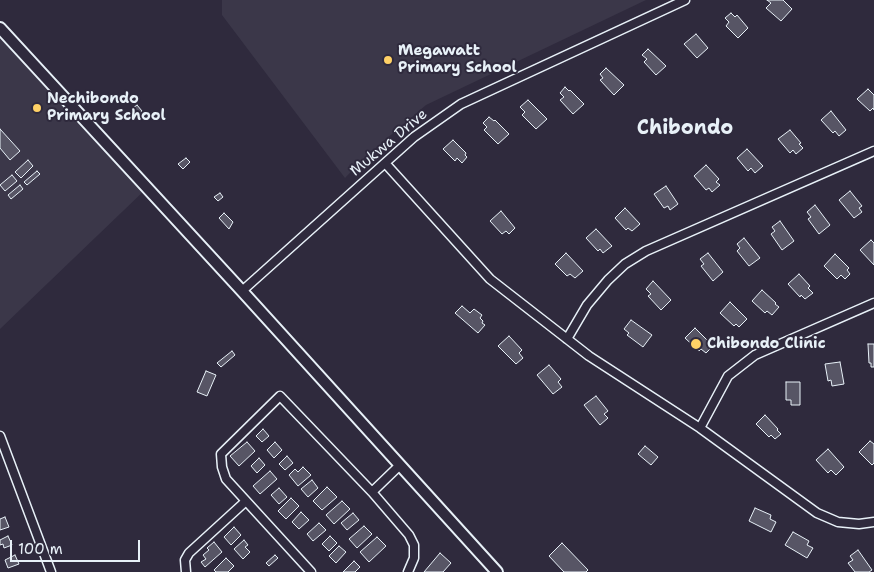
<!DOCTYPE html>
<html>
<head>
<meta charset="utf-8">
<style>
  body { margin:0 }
  #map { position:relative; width:874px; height:572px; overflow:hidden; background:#2f2a3d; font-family:"Shantell Sans",sans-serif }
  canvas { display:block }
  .scale { position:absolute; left:10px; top:540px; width:130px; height:22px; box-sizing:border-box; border:2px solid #e8f1f8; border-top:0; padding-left:6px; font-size:15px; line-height:18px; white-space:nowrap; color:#e8f1f8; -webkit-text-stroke:4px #2f2a3d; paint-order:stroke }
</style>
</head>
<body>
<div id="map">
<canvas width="874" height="572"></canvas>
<div class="scale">100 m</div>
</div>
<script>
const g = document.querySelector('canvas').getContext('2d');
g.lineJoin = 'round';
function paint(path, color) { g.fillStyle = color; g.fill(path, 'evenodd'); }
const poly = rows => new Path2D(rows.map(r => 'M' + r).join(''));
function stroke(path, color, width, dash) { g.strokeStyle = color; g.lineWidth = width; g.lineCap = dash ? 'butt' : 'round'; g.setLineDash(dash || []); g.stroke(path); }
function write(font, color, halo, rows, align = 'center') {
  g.font = font + ' "Shantell Sans",sans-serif'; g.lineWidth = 4; g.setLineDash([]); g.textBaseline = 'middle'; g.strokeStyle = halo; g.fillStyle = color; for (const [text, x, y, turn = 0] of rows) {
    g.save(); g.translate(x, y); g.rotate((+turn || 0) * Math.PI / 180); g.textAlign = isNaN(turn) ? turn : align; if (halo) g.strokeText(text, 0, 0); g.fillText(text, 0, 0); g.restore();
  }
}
const built = poly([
  [222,0,646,0,426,105,364,158,345,178,222,15],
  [0,28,147,188,0,329]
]);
const building = poly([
  [767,0,783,0,792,9,781,21,766,8,771,3,767,0],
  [731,13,735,17,737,15,748,28,738,38,726,26,729,22,725,18,731,13],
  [696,34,708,48,697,58,684,44,696,34],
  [648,49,666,66,656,75,644,62,647,59,642,55,648,49],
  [606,68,624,85,614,95,600,80,603,78,600,74,606,68],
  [565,87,569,91,570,90,584,104,573,114,560,100,564,97,560,93,565,87],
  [868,89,874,95,874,110,873,108,870,111,857,99,868,89],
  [528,100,547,119,536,129,522,115,525,112,520,107,528,100],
  [137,105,142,111,138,115,133,108,137,105],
  [831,111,846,130,839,136,835,131,833,133,821,120,831,111],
  [489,117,494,121,495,120,509,134,498,144,484,130,487,127,483,123,489,117],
  [0,129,20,151,10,160,0,148,0,129],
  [790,130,801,143,799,144,803,148,796,154,793,150,790,153,778,139,790,130],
  [453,140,466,153,465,155,467,157,462,163,457,158,455,161,443,149,453,140],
  [747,149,763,166,755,173,751,168,748,171,737,158,747,149],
  [186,158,190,162,183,169,178,164,186,158],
  [28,160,33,166,21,178,15,172,28,160],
  [706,165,719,179,716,182,720,185,712,192,709,188,706,190,694,176,706,165],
  [37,171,40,174,27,185,24,182,37,171],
  [12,175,17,181,5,191,0,185,12,175],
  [20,185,23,189,11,199,8,195,20,185],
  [666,186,678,204,670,210,668,206,664,208,654,194,666,186],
  [850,191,862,206,859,208,862,212,854,218,839,200,850,191],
  [220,193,223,197,218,201,214,197,220,193],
  [815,205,830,225,819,234,808,219,811,217,807,212,815,205],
  [625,208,640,224,632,231,628,228,626,230,615,218,625,208],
  [501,211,515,228,509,234,506,231,502,234,490,221,501,211],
  [224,213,233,222,229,229,219,218,224,213],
  [780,221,794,241,782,250,771,234,775,231,772,227,780,221],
  [596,229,612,246,603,253,600,249,598,251,586,238,596,229],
  [744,238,760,258,749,266,737,251,740,248,737,244,744,238],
  [871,240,874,243,874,265,860,250,871,240],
  [566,253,583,271,575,278,570,274,567,276,555,264,566,253],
  [708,253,723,272,713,281,701,266,704,264,700,259,708,253],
  [835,254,849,268,847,270,850,274,845,279,841,275,837,279,824,266,835,254],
  [799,274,810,286,808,288,813,293,805,299,801,295,800,297,788,284,799,274],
  [653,281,671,300,661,310,648,296,651,294,646,289,653,281],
  [762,290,776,303,775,304,779,307,772,315,767,311,765,313,752,301,762,290],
  [730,302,747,319,739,327,736,324,734,326,720,313,730,302],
  [462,306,470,313,474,309,482,315,480,318,483,321,482,323,485,325,478,333,455,313,462,306],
  [631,320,652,335,643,347,627,335,629,333,624,329,631,320],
  [695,328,713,346,706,353,701,349,699,351,685,338,695,328],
  [509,336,522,350,519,353,523,358,516,364,498,346,509,336],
  [868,344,874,344,874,367,871,367,871,363,869,363,868,344],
  [232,351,235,355,221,367,217,363,232,351],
  [840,362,844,384,832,386,831,380,828,381,825,364,840,362],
  [549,365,561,379,558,382,562,387,553,394,537,375,549,365],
  [206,371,216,375,207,396,197,392,206,371],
  [786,382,800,382,800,405,791,405,791,400,786,400,786,382],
  [596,396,608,411,604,414,608,418,600,425,584,405,596,396],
  [765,415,778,429,777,430,781,434,775,439,771,435,769,437,756,424,765,415],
  [263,429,269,436,262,442,256,436,263,429],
  [870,441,874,444,874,463,872,465,859,452,870,441],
  [247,442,255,451,239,466,230,456,247,442],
  [275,442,282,450,274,458,267,450,275,442],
  [645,446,658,457,651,465,638,454,645,446],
  [828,449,844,467,836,475,831,470,828,473,816,460,828,449],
  [287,456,293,463,285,470,279,464,287,456],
  [259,458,265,465,257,473,251,466,259,458],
  [303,467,311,475,298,486,289,475,295,469,298,472,303,467],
  [270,471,277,479,260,494,253,486,270,471],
  [312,480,318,488,308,497,301,489,312,480],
  [327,487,337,497,322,510,313,501,327,487],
  [279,488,287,497,279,504,271,495,279,488],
  [291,498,299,506,286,519,278,511,291,498],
  [342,501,350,509,334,524,326,515,342,501],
  [755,508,771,515,770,519,776,522,771,532,749,521,755,508],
  [301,512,309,520,299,529,292,522,301,512],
  [353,513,359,520,347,530,341,523,353,513],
  [5,517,9,527,0,530,0,519,5,517],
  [319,523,326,530,313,541,307,534,319,523],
  [364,526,372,534,357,548,349,539,364,526],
  [234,527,241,535,231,545,224,537,234,527],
  [793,532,809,541,807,545,813,548,807,558,785,545,793,532],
  [8,536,12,545,4,548,3,544,0,545,0,540,8,536],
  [330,536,337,543,329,551,322,544,330,536],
  [377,537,386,546,369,562,360,552,377,537],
  [244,540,248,545,245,547,250,552,243,559,234,549,244,540],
  [214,542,222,552,205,567,201,562,206,559,203,555,209,550,207,548,214,542],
  [562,543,588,570,586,572,564,572,549,556,562,543],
  [339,546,346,552,336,563,329,556,339,546],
  [858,550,872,570,869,572,855,572,848,563,853,560,850,556,858,550],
  [440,553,451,563,443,572,424,572,440,553],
  [15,555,19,564,8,568,5,560,15,555],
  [275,555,278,558,269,566,266,563,275,555],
  [226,558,234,566,228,572,216,572,214,570,226,558],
  [354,561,360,567,355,572,343,572,354,561]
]);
const street = poly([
  [385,163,490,279,589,356,700,428,817,513,838,522,859,524,874,522],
  [242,291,414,137,461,104,685,0],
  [567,339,587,305,608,280,625,264,646,251,874,151],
  [700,428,728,376,755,355,874,303],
  [0,436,51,572],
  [372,492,400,465],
  [186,572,185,560,189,553,246,501],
  [311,572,226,479,222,467,221,454,280,396,372,492,409,535,414,545,414,558,408,572]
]);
const secondary = poly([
  [0,28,242,291,497,572]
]);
const markers = [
  [388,60,5,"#ffd166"],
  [37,108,5,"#ffd166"],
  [696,344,6,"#ffd166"]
];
const poiNames = [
  ["Megawatt",398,51],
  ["Primary School",398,68],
  ["Nechibondo",47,99],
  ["Primary School",47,116],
  ["Chibondo Clinic",707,344]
];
const streetNames = [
  ["Mukwa Drive",389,143,-40]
];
const districtNames = [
  ["Chibondo",685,129]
];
paint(built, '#3b3749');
paint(building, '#575565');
stroke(building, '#e8f1f8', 1);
stroke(street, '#e8f1f8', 11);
stroke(secondary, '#e8f1f8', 14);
stroke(street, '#2f2a3d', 8);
stroke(secondary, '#2f2a3d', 10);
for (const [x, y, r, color] of markers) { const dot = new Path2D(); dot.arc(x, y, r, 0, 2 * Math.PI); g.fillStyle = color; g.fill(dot); stroke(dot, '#2f2a3d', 2); }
write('bold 15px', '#e8f1f8', '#2f2a3d', poiNames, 'left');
write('15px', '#e8f1f8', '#2f2a3d', streetNames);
write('bold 20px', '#e8f1f8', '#2f2a3d', districtNames);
</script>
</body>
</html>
